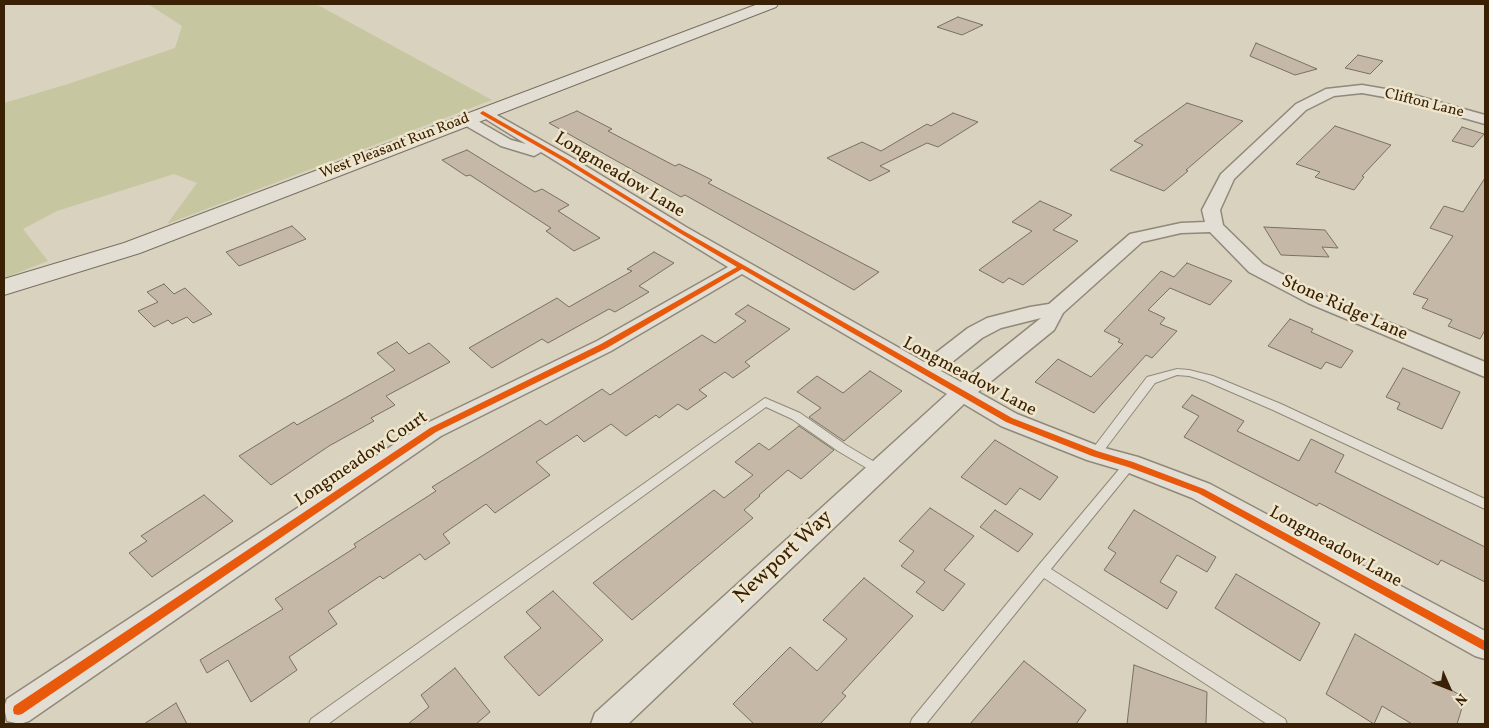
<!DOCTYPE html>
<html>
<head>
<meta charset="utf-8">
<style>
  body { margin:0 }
  #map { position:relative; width:1489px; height:728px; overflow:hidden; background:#d9d2be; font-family:Vollkorn,serif }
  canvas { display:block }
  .frame { position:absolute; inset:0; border:5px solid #3a2004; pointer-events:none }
  .north { position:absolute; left:1424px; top:663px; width:50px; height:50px; -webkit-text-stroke:4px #eee6cd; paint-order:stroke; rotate:134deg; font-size:14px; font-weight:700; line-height:20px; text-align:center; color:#3a2004 }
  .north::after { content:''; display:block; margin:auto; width:18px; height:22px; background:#3a2004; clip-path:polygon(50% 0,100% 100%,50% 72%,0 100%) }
</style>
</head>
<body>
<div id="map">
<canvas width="1489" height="728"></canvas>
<div class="frame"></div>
<div class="north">N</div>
</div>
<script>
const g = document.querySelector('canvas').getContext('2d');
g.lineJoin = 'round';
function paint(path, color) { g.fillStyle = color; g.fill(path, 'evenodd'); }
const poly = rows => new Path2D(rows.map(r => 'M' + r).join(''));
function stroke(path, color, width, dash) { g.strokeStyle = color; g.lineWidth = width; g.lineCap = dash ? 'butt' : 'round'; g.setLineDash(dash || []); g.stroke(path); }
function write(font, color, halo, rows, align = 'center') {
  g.font = font + ' Vollkorn,serif'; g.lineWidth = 5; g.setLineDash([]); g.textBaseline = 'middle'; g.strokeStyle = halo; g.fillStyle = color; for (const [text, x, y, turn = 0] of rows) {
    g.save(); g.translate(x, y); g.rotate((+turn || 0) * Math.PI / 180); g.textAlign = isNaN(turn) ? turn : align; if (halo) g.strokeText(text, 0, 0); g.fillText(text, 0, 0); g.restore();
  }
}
const green = poly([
  [148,4,316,4,492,100,167,224,197,183,174,174,57,211,23,229,48,261,4,278,4,103,68,84,175,48,182,26]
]);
const building = poly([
  [958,17,983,25,962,35,937,27,958,17],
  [1256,43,1317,69,1295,75,1250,56,1256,43],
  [1358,55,1383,61,1370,74,1345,68,1358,55],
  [1187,103,1243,121,1186,170,1188,171,1164,191,1110,170,1143,145,1134,141,1187,103],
  [577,111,612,129,608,131,675,166,679,164,694,171,712,180,708,183,879,272,854,290,685,195,681,197,549,123,577,111],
  [953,113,978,122,938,147,927,143,880,166,890,171,870,181,827,158,862,142,881,151,927,124,931,126,953,113],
  [1335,126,1391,145,1362,176,1364,177,1354,190,1315,177,1320,172,1296,164,1335,126],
  [1462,127,1484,134,1473,147,1452,141,1462,127],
  [467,150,535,192,542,189,569,205,558,211,600,238,574,251,546,231,551,228,470,175,466,176,442,160,467,150],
  [1485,178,1485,330,1480,339,1448,326,1452,320,1422,308,1428,299,1413,294,1453,236,1430,228,1444,206,1463,212,1485,178],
  [1040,201,1072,215,1053,230,1078,241,1023,285,1009,278,1003,283,979,270,1032,231,1012,222,1040,201],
  [292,226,306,239,239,266,226,252,292,226],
  [1264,227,1325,230,1338,248,1322,247,1329,257,1281,255,1264,227],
  [654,252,674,263,639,286,649,292,615,312,609,309,548,343,542,339,492,368,469,348,557,298,569,307,632,271,627,269,654,252],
  [1187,263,1232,281,1210,305,1170,288,1148,310,1165,318,1160,324,1177,331,1152,358,1146,355,1094,413,1035,382,1058,359,1091,377,1123,344,1118,342,1120,339,1104,331,1161,271,1174,277,1187,263],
  [164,284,174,294,185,288,212,314,193,323,187,317,172,324,168,320,154,327,138,311,158,302,147,292,164,284],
  [748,305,790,329,745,362,750,366,733,378,725,372,699,390,707,396,687,410,678,404,659,418,656,415,626,436,611,424,584,442,577,435,536,462,550,475,495,513,486,504,443,534,450,543,425,560,420,554,383,579,380,576,328,611,337,624,289,657,297,670,251,702,228,660,207,673,200,660,283,609,275,599,356,547,354,544,436,491,432,487,540,420,546,425,602,389,610,395,702,335,715,343,746,321,735,314,748,305],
  [1290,319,1313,329,1311,332,1353,351,1341,368,1326,362,1321,369,1268,346,1290,319],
  [397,342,409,354,429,343,450,362,386,396,395,405,371,418,374,421,329,446,271,485,239,456,294,422,297,425,395,370,377,353,397,342],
  [1403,368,1460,392,1442,429,1397,409,1400,403,1386,397,1403,368],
  [870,371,902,391,844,441,809,417,821,408,797,392,817,376,843,393,870,371],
  [1192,395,1244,421,1237,431,1299,461,1311,439,1344,455,1335,472,1485,547,1485,582,1441,560,1438,565,1319,503,1317,506,1184,437,1199,416,1182,407,1192,395],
  [799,426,834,450,801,479,788,470,759,495,760,496,744,510,753,518,632,620,593,583,714,490,724,498,753,475,735,462,759,443,769,450,799,426],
  [995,440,1058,477,1040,500,1020,488,1006,505,961,477,995,440],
  [204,495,233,521,152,577,129,553,147,541,141,536,204,495],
  [930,508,974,536,944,570,965,584,943,611,916,592,925,582,901,566,914,551,899,541,930,508],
  [995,510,1033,534,1018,552,980,527,995,510],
  [1134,510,1216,557,1207,572,1177,555,1160,582,1177,592,1167,609,1104,570,1116,553,1108,548,1134,510],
  [1236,574,1320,623,1300,661,1215,608,1236,574],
  [864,578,913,616,842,693,846,696,820,724,754,724,733,704,790,647,817,671,847,639,823,620,864,578],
  [553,591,603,640,539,696,504,657,541,628,526,612,553,591],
  [1355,634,1465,698,1457,724,1412,724,1382,706,1374,724,1326,694,1355,634],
  [1024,661,1086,710,1076,724,970,724,1024,661],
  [1134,665,1207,692,1206,724,1127,724,1134,665],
  [455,668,490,712,476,724,408,724,429,707,421,695,455,668],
  [176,703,187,724,144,724,176,703]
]);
const lane = poly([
  [1177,369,1189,370,1213,376,1281,404,1485,499,1485,509,1273,410,1206,381,1189,376,1177,375,1155,383,1099,457,1091,457,1089,454,1091,451,1147,377,1177,369],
  [765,398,800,413,846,445,883,467,885,470,883,473,879,474,875,473,838,451,792,419,766,407,328,724,309,724,311,719,765,398],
  [1130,460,1134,461,1136,464,1134,467,1051,569,1285,719,1287,724,1267,724,1044,578,926,724,910,724,912,719,1038,566,1126,461,1130,460]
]);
const street = poly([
  [1362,85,1403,92,1485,115,1485,124,1401,100,1362,93,1334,96,1306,110,1234,179,1220,210,1223,225,1263,264,1322,295,1485,362,1485,377,1308,303,1249,272,1210,232,1181,233,1142,242,1063,313,1054,330,978,392,1017,414,1101,447,1138,457,1210,484,1485,631,1485,659,1475,656,1192,498,1124,471,1087,460,1001,426,964,404,628,724,591,724,595,713,947,394,742,274,611,351,441,436,29,721,20,724,7,721,4,707,7,699,425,424,597,341,728,267,541,152,534,156,501,146,461,123,459,120,461,117,471,117,511,140,526,144,476,113,478,110,488,110,571,157,686,227,924,362,968,328,987,318,1030,307,1049,304,1130,234,1181,223,1205,222,1202,210,1221,174,1296,104,1326,89,1362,85],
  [1041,318,961,382,941,371,982,338,1001,328,1041,318]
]);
const secondary = poly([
  [758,4,778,4,776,7,140,253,4,295,4,279,124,243,758,4]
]);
const cycleway = poly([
  [483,111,567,159,682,230,1012,418,1097,451,1133,462,1204,489,1485,641,1485,651,1198,493,1128,467,1092,456,1006,422,742,269,607,348,436,432,22,714,18,715,14,714,13,710,14,706,430,428,601,344,737,267,678,232,563,161,481,114,480,113,483,111]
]);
const farStreetnames = [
  ["Clifton Lane",1424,104,14],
  ["West Pleasant Run Road",395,147,-21]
];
const streetNames = [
  ["Longmeadow Lane",619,176,31],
  ["Stone Ridge Lane",1344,309,24],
  ["Longmeadow Lane",969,378,28],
  ["Longmeadow Court",362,460,-34],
  ["Longmeadow Lane",1335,548,29]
];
const nearStreetnames = [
  ["Newport Way",784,558,-43]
];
paint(green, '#c6c7a1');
paint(building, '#c5b8a7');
stroke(building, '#787062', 1);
stroke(lane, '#908879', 2);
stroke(street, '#908879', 3);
stroke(secondary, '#787062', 2);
paint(lane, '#e2ded4');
paint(street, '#e2ded4');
paint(secondary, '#e2ded4');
paint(cycleway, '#e8590c');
write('15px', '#3a2004', '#eee6cd', farStreetnames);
write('18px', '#3a2004', '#eee6cd', streetNames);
write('21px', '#3a2004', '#eee6cd', nearStreetnames);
</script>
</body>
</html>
